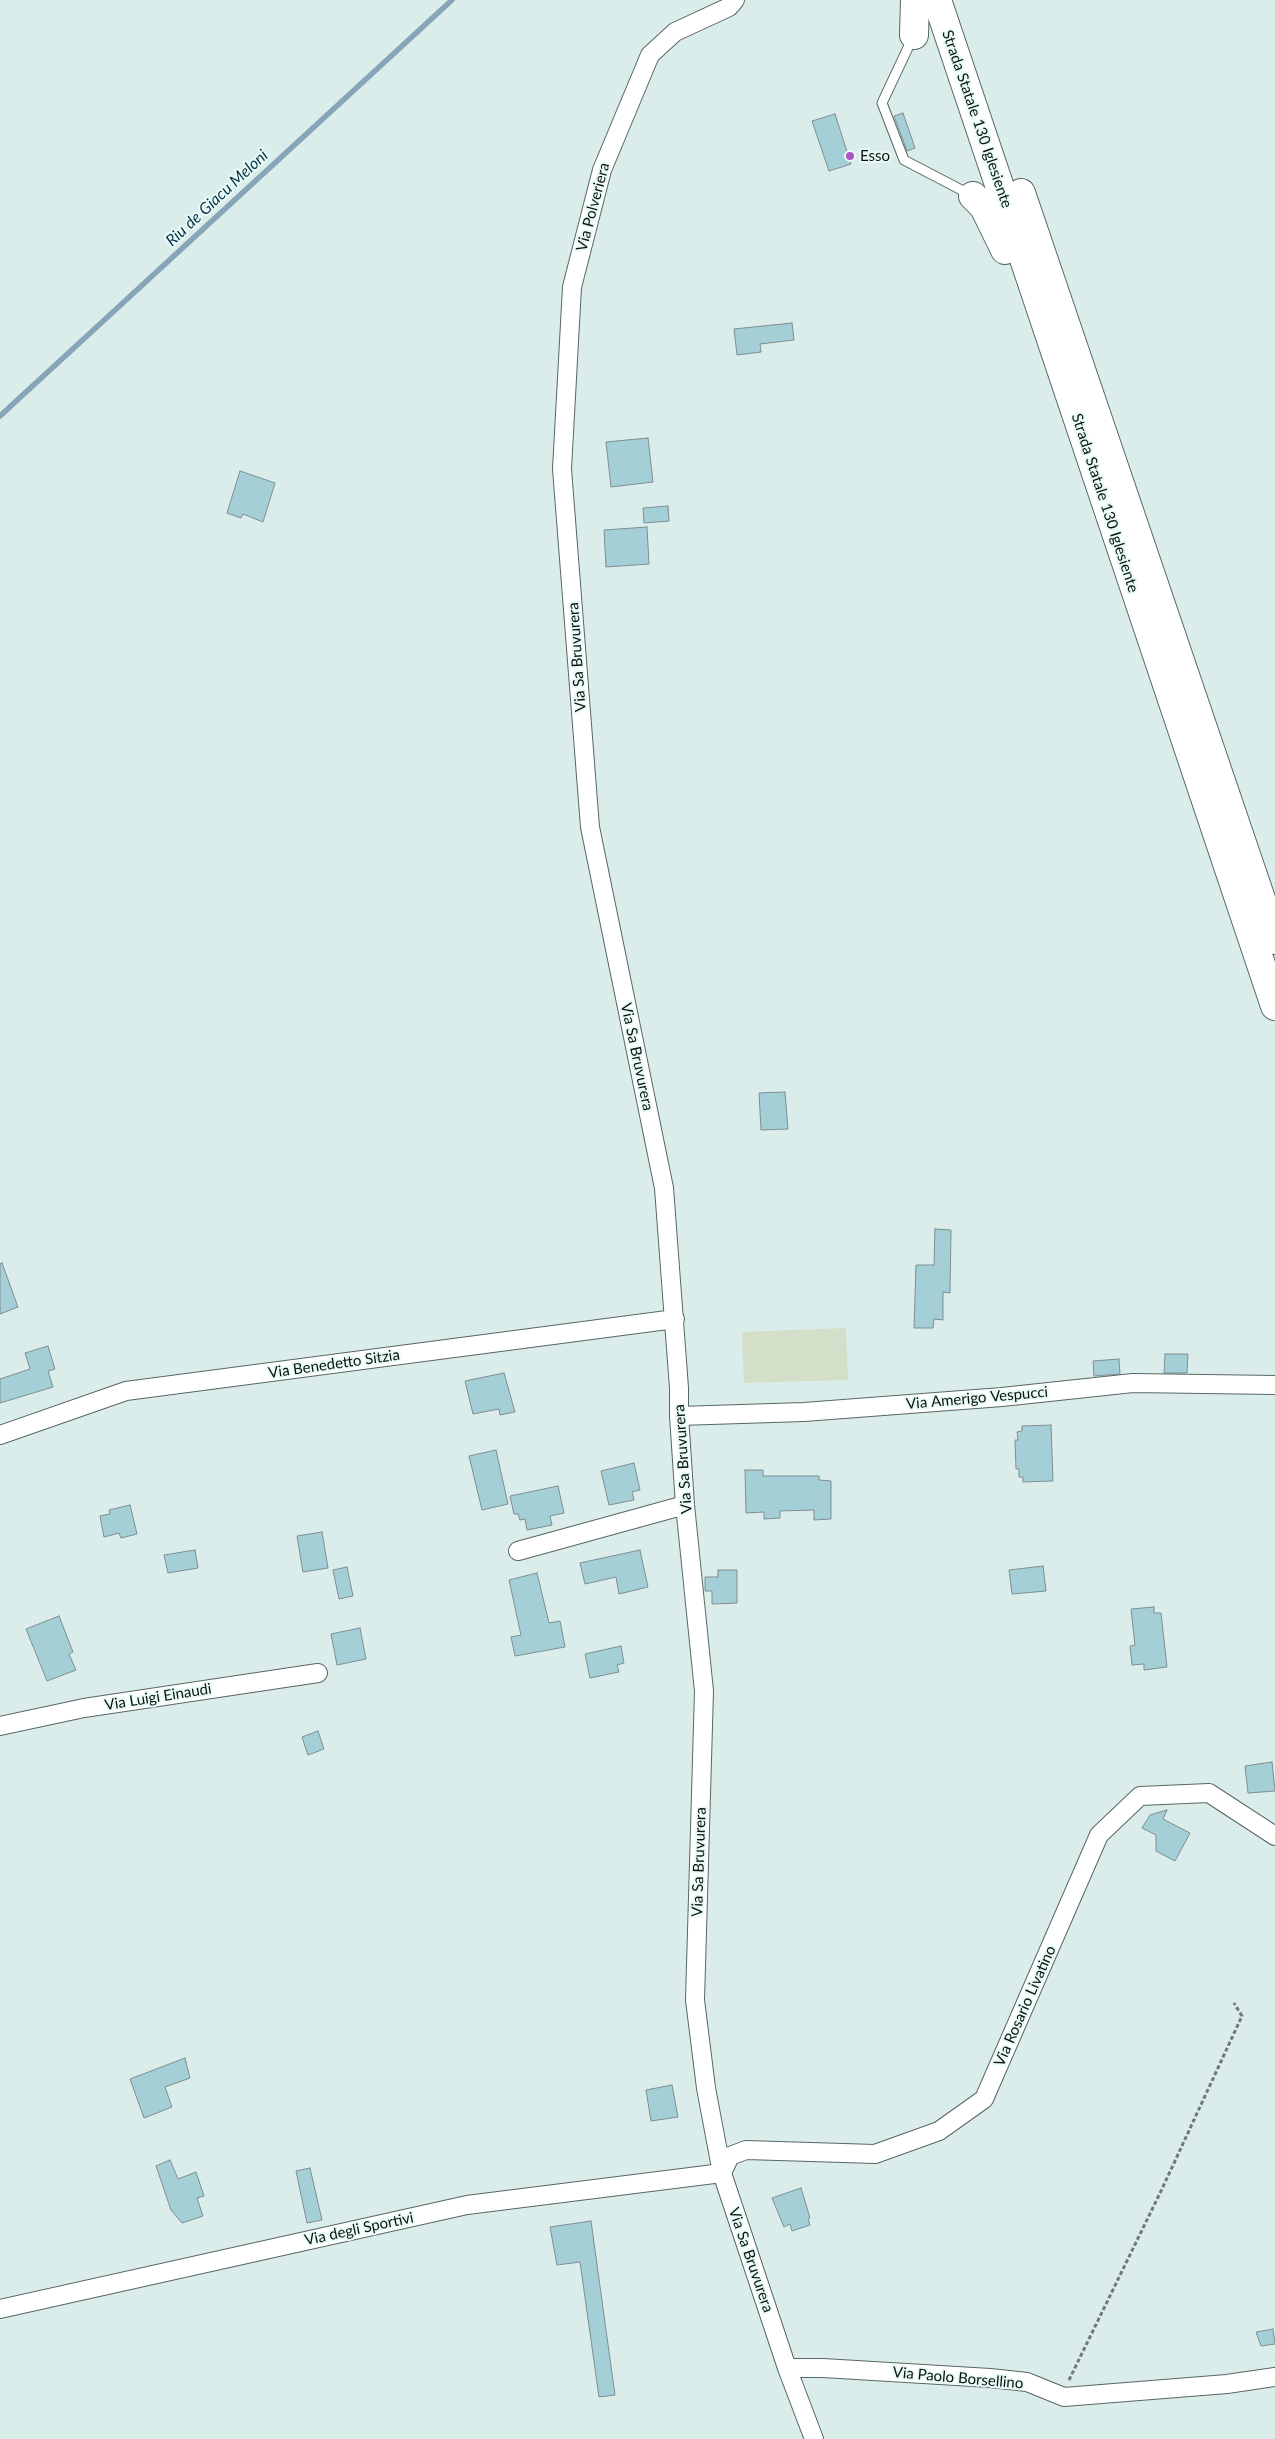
<!DOCTYPE html>
<html>
<head>
<meta charset="utf-8">
<style>
  body { margin:0 }
  canvas { display:block; background:#dbedea }
</style>
</head>
<body>
<canvas width="1275" height="2439"></canvas>
<script>
const g = document.querySelector('canvas').getContext('2d');
g.lineJoin = 'round';
function paint(path, color) { g.fillStyle = color; g.fill(path, 'evenodd'); }
const poly = rows => new Path2D(rows.map(r => 'M' + r).join(''));
function stroke(path, color, width, dash) { g.strokeStyle = color; g.lineWidth = width; g.lineCap = dash ? 'butt' : 'round'; g.setLineDash(dash || []); g.stroke(path); }
function write(font, color, halo, rows, align = 'center') {
  g.font = font + ' Lato,sans-serif'; g.lineWidth = 4; g.setLineDash([]); g.textBaseline = 'middle'; g.strokeStyle = halo; g.fillStyle = color; for (const [text, x, y, turn = 0] of rows) {
    g.save(); g.translate(x, y); g.rotate((+turn || 0) * Math.PI / 180); g.textAlign = isNaN(turn) ? turn : align; if (halo) g.strokeText(text, 0, 0); g.fillText(text, 0, 0); g.restore();
  }
}
const green = poly([
  [846,1328,848,1380,744,1383,742,1332]
]);
const stream = poly([
  [0,416,452,0]
]);
const building = poly([
  [903,113,915,148,907,151,894,116,903,113],
  [835,114,851,164,829,171,812,121,835,114],
  [792,323,794,340,760,344,761,352,737,355,734,329,792,323],
  [648,438,653,482,611,487,606,442,648,438],
  [240,471,275,483,263,522,243,514,241,518,227,513,240,471],
  [668,506,669,521,644,523,643,508,668,506],
  [647,527,649,564,606,567,604,530,647,527],
  [785,1092,788,1129,761,1130,759,1093,785,1092],
  [935,1229,951,1230,950,1293,943,1292,943,1320,934,1319,933,1328,914,1328,916,1265,934,1265,935,1229],
  [2,1263,18,1307,0,1314,0,1264,2,1263],
  [48,1346,55,1369,48,1371,53,1387,0,1403,0,1379,30,1369,25,1353,48,1346],
  [1165,1354,1188,1354,1187,1373,1164,1373,1165,1354],
  [1119,1359,1120,1374,1094,1376,1093,1361,1119,1359],
  [504,1373,515,1412,500,1415,499,1409,473,1414,465,1381,504,1373],
  [1051,1425,1053,1481,1023,1482,1023,1477,1019,1477,1019,1469,1016,1469,1015,1440,1018,1440,1017,1432,1022,1431,1022,1426,1051,1425],
  [496,1450,508,1504,482,1510,469,1456,496,1450],
  [634,1463,640,1490,632,1492,634,1500,609,1505,601,1471,634,1463],
  [745,1470,763,1470,763,1476,819,1476,819,1480,831,1481,831,1519,814,1520,814,1510,780,1511,780,1518,764,1519,764,1512,746,1513,745,1470],
  [558,1486,564,1513,550,1516,552,1525,527,1530,525,1519,520,1520,518,1514,514,1514,510,1496,558,1486],
  [130,1505,137,1534,121,1538,119,1533,104,1537,100,1516,110,1514,109,1510,130,1505],
  [322,1532,328,1568,303,1572,297,1536,322,1532],
  [195,1550,198,1568,168,1573,164,1555,195,1550],
  [640,1550,648,1587,619,1594,616,1577,585,1584,580,1563,640,1550],
  [1043,1566,1046,1591,1012,1594,1009,1570,1043,1566],
  [347,1567,353,1596,339,1599,333,1570,347,1567],
  [718,1570,737,1570,737,1603,712,1604,712,1591,705,1591,705,1577,718,1577,718,1570],
  [537,1573,549,1623,560,1621,565,1647,515,1656,511,1637,521,1635,509,1580,537,1573],
  [1154,1607,1154,1613,1161,1613,1167,1667,1144,1670,1144,1664,1132,1665,1130,1646,1135,1645,1131,1609,1154,1607],
  [59,1616,73,1652,69,1654,76,1670,47,1681,26,1629,59,1616],
  [360,1628,366,1659,337,1665,331,1634,360,1628],
  [621,1646,624,1663,617,1665,619,1672,590,1678,585,1654,621,1646],
  [318,1731,324,1749,308,1755,302,1737,318,1731],
  [1272,1762,1275,1791,1248,1793,1245,1766,1272,1762],
  [1167,1810,1163,1819,1190,1833,1175,1861,1156,1851,1156,1835,1142,1828,1150,1815,1167,1810],
  [185,2058,190,2078,165,2087,172,2107,144,2118,130,2079,185,2058],
  [672,2085,678,2117,651,2121,646,2090,672,2085],
  [170,2160,178,2179,196,2172,204,2196,197,2198,203,2216,182,2223,171,2210,156,2166,170,2160],
  [310,2168,322,2220,307,2223,296,2171,310,2168],
  [801,2188,810,2218,808,2219,810,2225,792,2231,790,2224,784,2227,772,2198,801,2188],
  [591,2221,615,2395,599,2397,580,2262,557,2265,550,2227,591,2221],
  [1273,2329,1275,2344,1261,2346,1256,2332,1273,2329]
]);
const path = poly([
  [1069,2380,1162,2189,1242,2016,1234,2003]
]);
const service = poly([
  [913,37,882,103,904,160,971,195]
]);
const minor = poly([
  [735,0,729,7,675,32,650,55,602,170,572,287,562,469,590,827,664,1188,679,1388,679,1416,685,1505,704,1691,695,2000,706,2088,722,2173,787,2368,814,2439],
  [679,1416,804,1412,1002,1397,1133,1383,1275,1385],
  [0,1435,126,1391,675,1319],
  [518,1551,685,1505],
  [0,1726,84,1708,318,1673],
  [0,2309,467,2205,722,2173,730,2156,746,2150,875,2154,939,2131,984,2099,1099,1835,1140,1796,1209,1793,1275,1836],
  [787,2368,823,2368,990,2378,1027,2382,1064,2397,1227,2384,1275,2377]
]);
const primary = poly([
  [937,0,1275,1006],
  [914,35,915,0],
  [1021,193,1275,940],
  [973,196,984,207,1005,250]
]);
const markers = [
  [850,156,5,"#ab55c3"]
];
const streetNames = [
  ["Strada Statale 130 Iglesiente",977,119,71],
  ["Via Polveriera",593,207,-75],
  ["Strada Statale 130 Iglesiente",1105,503,72],
  ["Via Sa Bruvurera",577,657,-94],
  ["Via Sa Bruvurera",637,1057,78],
  ["Via Benedetto Sitzia",334,1364,-8],
  ["Via Amerigo Vespucci",977,1398,-5],
  ["Via Sa Bruvurera",683,1459,-94],
  ["Via Luigi Einaudi",158,1697,-9],
  ["Via Sa Bruvurera",699,1862,-88],
  ["Via Rosario Livatino",1025,2006,-66],
  ["Via degli Sportivi",359,2229,-12],
  ["Via Sa Bruvurera",751,2260,71],
  ["Via Paolo Borsellino",958,2378,5]
];
const poiNames = [
  ["Esso",860,156]
];
const waterNames = [
  ["Riu de Giacu Meloni",217,198,-43]
];
paint(green, '#d4dfca');
stroke(stream, '#86a5b9', 5.5);
paint(building, '#a5cfd7');
stroke(building, '#7d8e91', 1);
stroke(service, '#576764', 11);
stroke(minor, '#576764', 20);
stroke(primary, '#576764', 30);
stroke(path, '#6e7978', 3, [4, 2.5]);
stroke(service, '#fff', 9);
stroke(minor, '#fff', 18);
stroke(primary, '#fff', 28);
for (const [x, y, r, color] of markers) { const dot = new Path2D(); dot.arc(x, y, r, 0, 2 * Math.PI); g.fillStyle = color; g.fill(dot); stroke(dot, '#e8fbf7', 2); }
write('15px', '#0b1110', '#e8fbf7', streetNames);
write('15px', '#0b1110', '#e8fbf7', poiNames, 'left');
write('italic 16px', '#0a344b', '#e8fbf7', waterNames);
</script>
</body>
</html>
